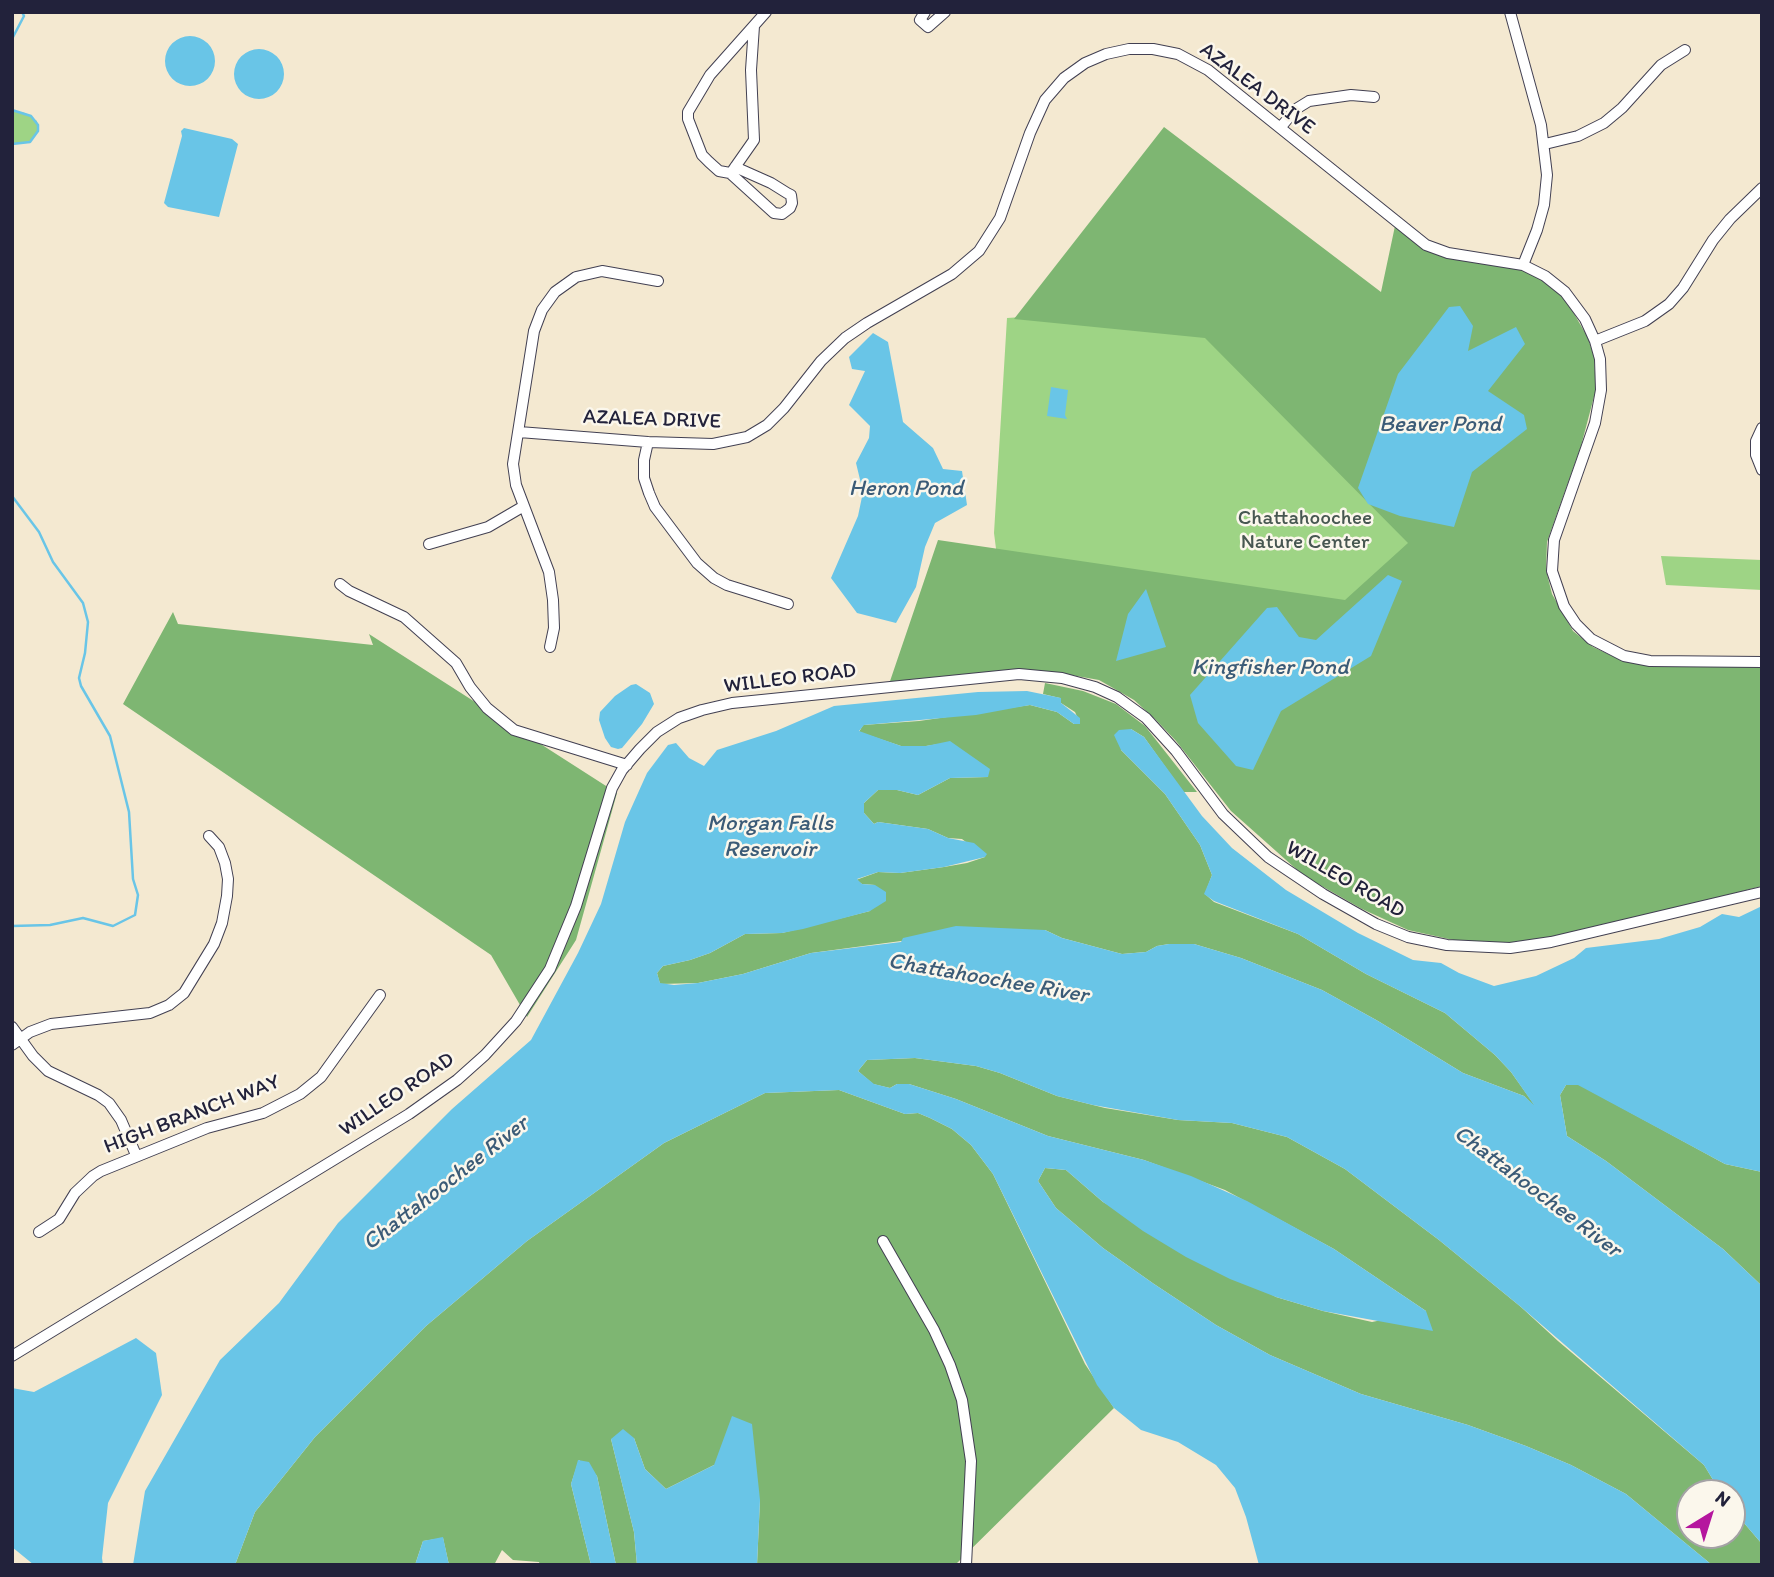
<!DOCTYPE html>
<html>
<head>
<meta charset="utf-8">
<style>
  body { margin:0 }
  #map { position:relative; width:1774px; height:1577px; overflow:hidden; background:#f4e9d1; font-family:Itim,sans-serif }
  canvas { display:block }
  .frame { position:absolute; inset:0; border:14px solid #22223b; pointer-events:none }
  .north { position:absolute; left:1676px; top:1479px; width:70px; height:70px; box-sizing:border-box; background:#fbf7ec; border:2px solid #a4a2a5; border-radius:50%; rotate:38deg; font-size:19px; font-weight:700; line-height:28px; text-align:center; color:#22223b }
  .north::after { content:''; display:block; margin:auto; width:24px; height:32px; background:#b5179e; clip-path:polygon(50% 0,100% 100%,50% 72%,0 100%) }
</style>
</head>
<body>
<div id="map">
<canvas width="1774" height="1577"></canvas>
<div class="frame"></div>
<div class="north">N</div>
</div>
<script>
const g = document.querySelector('canvas').getContext('2d');
g.lineJoin = 'round';
function paint(path, color) { g.fillStyle = color; g.fill(path, 'evenodd'); }
const poly = rows => new Path2D(rows.map(r => 'M' + r).join(''));
function stroke(path, color, width, dash) { g.strokeStyle = color; g.lineWidth = width; g.lineCap = dash ? 'butt' : 'round'; g.setLineDash(dash || []); g.stroke(path); }
function write(font, color, halo, rows, align = 'center') {
  g.font = font + ' Itim,sans-serif'; g.lineWidth = 5; g.setLineDash([]); g.textBaseline = 'middle'; g.strokeStyle = halo; g.fillStyle = color; for (const [text, x, y, turn = 0] of rows) {
    g.save(); g.translate(x, y); g.rotate((+turn || 0) * Math.PI / 180); g.textAlign = isNaN(turn) ? turn : align; if (halo) g.strokeText(text, 0, 0); g.fillText(text, 0, 0); g.restore();
  }
}
const green = poly([
  [12,110,25,113,37,121,38,131,30,142,12,144],
  [1518,284,1542,533,1145,699,1093,668,1011,666,994,533,1007,318],
  [1661,556,1762,560,1762,590,1666,585]
]);
const forest = poly([
  [1164,127,1381,292,1395,226,1439,252,1505,262,1543,277,1568,303,1588,338,1594,357,1596,389,1581,446,1547,542,1546,570,1552,594,1573,631,1593,647,1621,660,1660,666,1727,661,1762,663,1762,886,1525,948,1458,941,1408,930,1362,909,1304,876,1231,811,1176,741,1156,720,1134,700,1099,680,1065,674,887,690,938,540,1345,600,1408,543,1205,338,1014,319],
  [173,612,178,624,373,645,369,634,617,793,576,940,527,1017,491,955,123,704],
  [1045,683,1083,691,1116,704,1145,726,1197,792,1183,792,1144,737,1131,729,1121,750,1165,794,1200,845,1212,875,1205,894,1214,902,1298,934,1366,974,1445,1013,1495,1055,1511,1072,1538,1110,1524,1096,1463,1073,1378,1021,1322,990,1241,958,1194,944,1169,944,1157,946,1146,952,1122,954,1062,938,1045,930,901,941,811,953,743,974,698,983,660,984,657,973,663,966,690,960,710,953,745,934,782,933,870,911,875,885,862,884,856,880,878,872,900,873,944,867,967,863,985,857,962,839,948,838,928,829,878,822,874,824,864,813,864,803,878,790,897,790,918,795,950,778,988,777,946,743,926,746,901,746,859,732,863,725,919,721,1030,705,1057,712,1074,724,1080,723,1075,712,1061,703,1060,698,1043,694],
  [915,1058,976,1066,1000,1073,1057,1096,1105,1108,1178,1120,1232,1123,1287,1137,1345,1169,1439,1240,1521,1307,1558,1341,1704,1465,1721,1493,1690,1493,1690,1535,1732,1535,1732,1509,1762,1544,1762,1565,1712,1565,1626,1494,1571,1465,1526,1446,1468,1425,1361,1394,1270,1355,1216,1325,1154,1284,1103,1248,1056,1208,1038,1181,1045,1168,1066,1170,1103,1202,1276,1297,1323,1311,1372,1322,1426,1311,1334,1249,1225,1190,1144,1160,1048,1136,956,1099,909,1084,897,1084,890,1088,873,1084,858,1071,867,1060],
  [1578,1084,1725,1164,1762,1172,1762,1286,1723,1249,1606,1161,1567,1136,1560,1095,1566,1085],
  [839,1090,905,1114,918,1113,930,1118,952,1129,971,1145,993,1174,1085,1364,1114,1408,955,1565,757,1565,760,1500,714,1465,666,1489,645,1469,634,1438,611,1439,634,1532,637,1565,616,1565,597,1476,579,1460,571,1484,591,1565,540,1565,539,1562,513,1560,502,1550,494,1565,449,1565,443,1538,423,1541,415,1565,235,1565,255,1512,315,1437,426,1326,527,1241,664,1143,765,1093]
]);
const water = poly([
  '165 61a25 25 0 1 1 50 0a25 25 0 1 1-50 0Z',
  '234 74a25 25 0 1 1 50 0a25 25 0 1 1-50 0Z',
  [184,128,232,139,238,144,219,217,168,207,164,203,182,136,181,131],
  [1460,306,1473,326,1468,351,1516,327,1525,344,1488,391,1524,415,1527,429,1472,472,1454,527,1400,516,1368,504,1358,488,1398,374,1449,307],
  [873,333,888,342,903,422,933,448,943,469,962,471,967,505,935,523,925,547,916,587,896,623,857,613,831,578,858,516,863,492,856,463,869,438,870,426,849,405,865,371,852,369,849,357],
  [1051,387,1068,390,1065,415,1067,419,1047,416],
  [1388,575,1402,581,1371,656,1281,711,1253,770,1236,766,1198,723,1190,695,1267,608,1277,607,1299,637,1316,640],
  [1146,589,1166,647,1116,661,1128,614],
  [636,684,650,693,654,704,642,724,622,748,618,749,611,747,605,738,599,720,600,712,615,696,631,685],
  [1027,691,1061,698,1061,703,1080,718,1080,724,1074,724,1057,712,1030,705,976,715,864,725,859,731,901,746,926,746,950,741,990,769,988,777,950,778,918,795,897,790,878,790,864,803,864,813,874,824,878,822,928,829,948,838,974,843,987,854,985,857,944,867,900,873,878,872,857,879,862,884,875,885,886,892,886,901,870,911,803,929,782,933,745,934,710,953,690,960,663,966,657,973,660,983,674,985,698,983,743,974,811,953,901,942,903,938,956,926,1045,930,1062,938,1122,954,1146,952,1157,946,1169,944,1194,944,1241,958,1322,990,1378,1021,1463,1073,1524,1096,1534,1105,1511,1072,1495,1055,1445,1013,1366,974,1298,934,1214,901,1204,894,1212,875,1200,845,1165,794,1121,750,1114,735,1119,730,1131,729,1144,737,1202,816,1232,848,1286,890,1358,933,1413,960,1441,963,1459,973,1494,986,1536,976,1574,958,1586,948,1659,939,1700,927,1722,914,1739,917,1762,906,1762,1172,1725,1164,1578,1085,1566,1085,1560,1095,1567,1136,1606,1161,1723,1249,1762,1286,1762,1544,1732,1509,1732,1493,1721,1493,1704,1465,1521,1307,1439,1240,1345,1169,1287,1137,1232,1123,1178,1120,1093,1105,1057,1096,1000,1073,976,1066,915,1058,867,1060,858,1071,874,1084,890,1088,897,1084,909,1084,956,1099,1048,1136,1144,1160,1191,1176,1247,1201,1334,1249,1426,1311,1433,1331,1323,1311,1276,1297,1230,1279,1186,1257,1143,1231,1103,1202,1066,1170,1045,1168,1038,1181,1056,1208,1103,1248,1154,1284,1216,1325,1270,1355,1361,1394,1468,1425,1526,1446,1571,1465,1626,1494,1712,1565,1259,1565,1246,1517,1235,1488,1216,1465,1178,1442,1141,1430,1114,1408,1097,1385,993,1174,971,1145,952,1129,930,1118,918,1113,905,1114,839,1090,765,1093,664,1143,527,1241,426,1326,315,1437,255,1512,235,1565,133,1565,145,1491,220,1360,279,1303,338,1223,452,1109,531,1040,578,953,601,904,625,822,647,773,668,745,676,743,689,758,704,766,717,750,776,731,834,706,978,692],
  [136,1338,156,1353,162,1395,108,1503,102,1558,103,1565,34,1565,12,1547,12,1388,34,1392],
  [732,1416,752,1424,760,1500,757,1565,637,1565,634,1532,611,1439,623,1429,634,1438,645,1469,666,1489,714,1465],
  [578,1460,589,1462,597,1476,616,1565,591,1565,571,1484],
  [443,1537,449,1565,415,1565,423,1541]
]);
const stream = poly([
  [12,39,24,16,22,12],
  [12,110,31,116,38,125,38,131,30,142,12,144],
  [12,496,39,532,53,562,83,603,88,622,85,653,79,678,81,686,110,736,129,812,133,879,138,895,135,915,113,926,83,918,50,925,12,926]
]);
const minor = poly([
  [925,12,920,20,928,27,945,12],
  [1510,12,1541,125,1547,175,1544,205,1537,230,1523,265],
  [1280,128,1296,109,1309,101,1351,95,1374,97],
  [1545,144,1578,136,1604,123,1622,108,1661,65,1685,50],
  [735,167,771,183,787,193,791,195,792,203,790,208,782,214,774,213,730,173,719,171,709,162,702,155,688,119,688,112,710,75,766,12],
  [733,170,754,140,751,70,754,26],
  [1595,341,1645,321,1669,304,1683,288,1713,240,1730,219,1762,188],
  [1762,428,1756,441,1756,455,1762,470],
  [519,432,648,442,713,444,747,437,767,425,784,408,821,361,845,338,867,323,952,274,979,251,1000,218,1030,133,1045,100,1064,78,1085,63,1106,54,1129,49,1153,49,1178,54,1208,70,1426,245,1448,253,1523,265,1545,276,1565,292,1585,319,1595,341,1600,359,1601,390,1595,423,1554,540,1552,571,1564,606,1576,624,1591,639,1624,656,1650,661,1762,662],
  [648,442,644,460,644,478,649,493,655,507,697,563,714,578,727,585,788,604],
  [429,544,488,527,524,506],
  [340,584,349,591,404,617,456,663,470,687,487,708,514,730,627,765],
  [550,647,554,628,553,600,549,572,516,485,513,464,534,331,542,310,555,292,576,277,602,271,658,281],
  [12,1027,33,1056,48,1071,98,1095,109,1103,121,1120,136,1155],
  [12,1045,30,1032,51,1024,150,1013,169,1005,184,993,214,944,222,923,227,896,228,879,225,863,219,847,209,836],
  [39,1232,59,1219,75,1193,93,1176,101,1171,207,1128,263,1113,300,1094,321,1077,380,995],
  [883,1241,934,1330,950,1365,962,1400,971,1461,966,1565],
  [12,1356,409,1114,457,1080,485,1055,516,1021,550,969,576,906,612,788,622,770,640,749,657,732,679,718,702,710,732,703,1019,674,1062,678,1095,687,1117,697,1146,718,1176,751,1223,814,1268,857,1323,894,1376,924,1408,937,1447,945,1510,948,1551,942,1762,892]
]);
const streetNames = [
  ["AZALEA DRIVE",1257,89,37],
  ["AZALEA DRIVE",652,420,2],
  ["WILLEO ROAD",790,679,-7],
  ["WILLEO ROAD",1345,880,30],
  ["WILLEO ROAD",397,1095,-34],
  ["HIGH BRANCH WAY",192,1115,-21]
];
const parkNames = [
  ["Chattahoochee",1305,519],
  ["Nature Center",1305,543]
];
const waterNames = [
  ["Beaver Pond",1440,425],
  ["Heron Pond",906,489],
  ["Kingfisher Pond",1270,668],
  ["Morgan Falls",770,824],
  ["Reservoir",770,850],
  ["Chattahoochee River",988,979,10],
  ["Chattahoochee River",446,1184,-38],
  ["Chattahoochee River",1537,1192,37]
];
paint(green, '#9ed485');
paint(forest, '#7eb672');
paint(water, '#69c5e7');
stroke(stream, '#69c5e7', 2.5);
stroke(minor, '#424052', 12);
stroke(minor, '#fff', 10);
write('21px', '#22223b', '#fbf7ec', streetNames);
write('21px', '#475751', '#fbf7ec', parkNames);
write('italic 23px', '#3b5b77', '#fbf7ec', waterNames);
</script>
</body>
</html>
